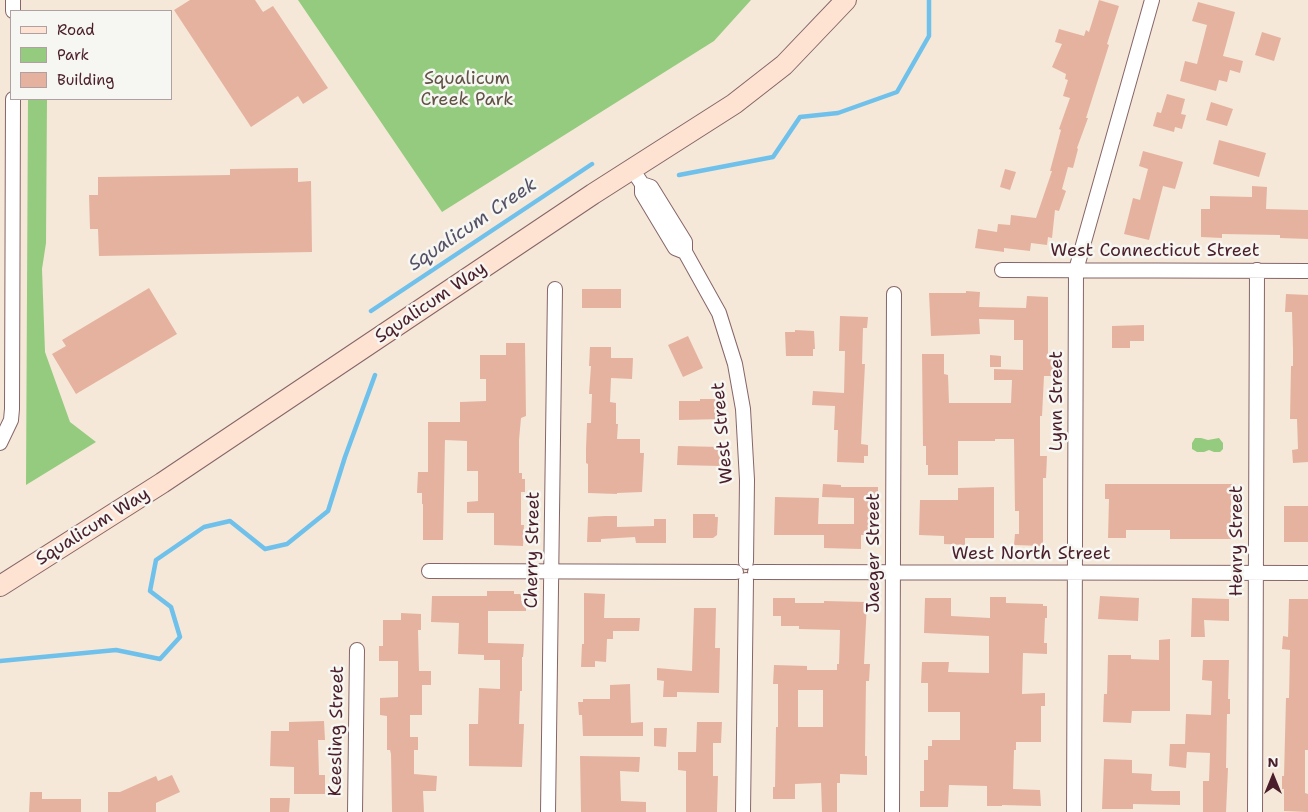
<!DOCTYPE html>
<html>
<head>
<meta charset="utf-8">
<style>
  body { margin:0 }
  #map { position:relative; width:1308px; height:812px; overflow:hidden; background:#f5e8d8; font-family:"Shantell Sans",sans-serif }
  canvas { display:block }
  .legend { position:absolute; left:10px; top:10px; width:162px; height:90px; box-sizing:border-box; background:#f6f6f2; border:1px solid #b1a0a2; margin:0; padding:6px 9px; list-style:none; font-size:15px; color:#4a1f2b }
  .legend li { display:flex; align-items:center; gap:10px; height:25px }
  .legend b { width:25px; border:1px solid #b1a0a2 }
  .north { position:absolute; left:1248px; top:752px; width:50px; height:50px; -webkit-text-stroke:4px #f6f6f2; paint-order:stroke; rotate:0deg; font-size:14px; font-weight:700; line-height:20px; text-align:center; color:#4a1f2b }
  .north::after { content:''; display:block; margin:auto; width:18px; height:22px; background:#4a1f2b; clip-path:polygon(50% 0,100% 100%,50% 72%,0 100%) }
</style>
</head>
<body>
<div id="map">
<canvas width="1308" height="812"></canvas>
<ul class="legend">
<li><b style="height:6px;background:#fee3d2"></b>Road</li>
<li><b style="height:14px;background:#94cb7e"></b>Park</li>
<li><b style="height:14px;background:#e5b29f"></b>Building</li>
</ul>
<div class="north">N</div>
</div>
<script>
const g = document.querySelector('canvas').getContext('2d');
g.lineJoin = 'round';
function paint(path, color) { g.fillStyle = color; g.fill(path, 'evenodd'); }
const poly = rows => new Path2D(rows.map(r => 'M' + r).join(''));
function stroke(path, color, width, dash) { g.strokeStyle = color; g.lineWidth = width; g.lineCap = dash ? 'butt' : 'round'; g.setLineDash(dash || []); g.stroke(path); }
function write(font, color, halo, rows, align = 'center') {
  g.font = font + ' "Shantell Sans",sans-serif'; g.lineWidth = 5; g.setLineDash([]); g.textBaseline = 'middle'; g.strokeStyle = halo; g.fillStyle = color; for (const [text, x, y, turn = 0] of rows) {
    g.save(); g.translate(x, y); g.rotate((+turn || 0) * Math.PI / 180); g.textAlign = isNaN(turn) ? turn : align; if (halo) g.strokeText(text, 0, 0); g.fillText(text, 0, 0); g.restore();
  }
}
const green = poly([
  [298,0,751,0,714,41,442,212],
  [28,99,47,99,46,243,42,269,45,352,70,422,96,442,26,485],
  [1195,438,1201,438,1208,440,1219,438,1223,443,1223,449,1220,452,1214,452,1209,450,1204,452,1197,452,1192,449,1192,443]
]);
const stream = poly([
  [679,175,773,157,800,117,838,113,897,92,929,36,929,0],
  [371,311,592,164],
  [0,661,116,650,160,659,180,637,171,607,150,591,156,560,204,527,230,521,265,549,287,544,328,511,345,457,375,375]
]);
const building = poly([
  [190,0,255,0,263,12,273,6,328,88,303,104,298,96,251,127,174,10],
  [1099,0,1119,6,1107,44,1109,45,1086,118,1088,118,1077,148,1078,149,1073,168,1068,167,1062,189,1066,191,1059,211,1055,210,1052,238,1048,237,1047,245,1031,243,1030,251,1004,248,1004,252,975,248,978,229,997,232,998,224,1010,225,1011,215,1036,218,1052,171,1050,171,1061,130,1059,129,1070,98,1063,96,1068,80,1065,79,1066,74,1052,67,1062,44,1055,42,1059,29,1084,36,1086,30,1089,32],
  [1198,2,1235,12,1223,56,1243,61,1240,73,1230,70,1227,82,1219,80,1216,91,1180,81,1185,61,1197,64,1207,25,1192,21],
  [1262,32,1281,38,1274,61,1255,55],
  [1167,94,1185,99,1181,114,1186,115,1182,129,1175,127,1174,132,1153,126,1157,112,1161,113],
  [1211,102,1233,109,1227,126,1206,120],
  [1219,140,1266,153,1259,177,1213,164],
  [1143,151,1183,162,1175,189,1163,186,1149,240,1124,234,1133,198,1140,200,1148,169,1139,166],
  [298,168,298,182,311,181,312,252,99,256,98,229,90,229,89,195,98,195,98,177,230,175,230,169],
  [1005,169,1016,172,1010,190,1000,187],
  [1252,186,1267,187,1266,209,1308,210,1308,239,1280,238,1280,235,1222,234,1222,238,1201,237,1201,209,1210,209,1210,196,1252,197],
  [149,288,177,334,76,394,52,354,66,346,62,340],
  [582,289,621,289,621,308,582,308],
  [966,291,980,292,979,307,1026,308,1027,296,1048,297,1048,356,1056,356,1056,376,1044,376,1042,416,1040,416,1040,456,1047,456,1046,478,1043,478,1043,546,1014,545,1015,534,1019,534,1019,511,1015,511,1014,439,995,439,995,441,958,441,958,475,928,475,928,465,926,465,926,446,923,446,922,354,944,354,944,374,948,375,949,403,1011,403,1012,380,994,380,994,369,1023,370,1023,340,1014,340,1014,320,979,319,980,334,931,336,929,293,966,293],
  [1286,294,1308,295,1308,462,1293,463,1292,450,1298,449,1297,419,1290,419,1291,366,1293,366,1293,349,1292,312,1285,312],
  [840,316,868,317,867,328,863,328,862,364,865,364,861,444,868,445,868,456,864,456,864,463,837,462,838,430,834,430,835,406,812,405,813,391,844,393,845,351,839,351],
  [1144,325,1144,341,1130,341,1130,348,1112,348,1112,326],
  [795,330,814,331,815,349,813,349,813,356,786,356,785,332,795,332],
  [688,336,703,368,683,377,668,345],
  [506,343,525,343,526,416,521,418,519,440,519,473,522,473,522,479,525,479,525,492,521,492,521,525,524,525,523,546,494,545,494,513,467,513,467,502,478,501,478,471,467,471,467,441,445,440,443,540,423,540,423,504,422,504,422,493,417,493,418,472,428,472,428,422,460,422,460,402,486,401,486,379,480,379,480,355,506,355],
  [590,347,611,347,611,358,633,358,632,379,611,378,610,402,616,403,616,424,618,424,617,439,640,439,640,453,644,453,642,492,617,493,617,494,588,493,588,464,586,463,586,449,587,423,591,423,592,394,589,394,591,366,589,366],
  [990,355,1001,356,1001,367,990,367],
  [700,399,721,399,723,419,679,420,679,401,700,401],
  [678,446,721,447,720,466,677,465],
  [823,484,841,485,841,487,878,487,878,503,873,503,873,535,861,535,861,549,824,548,824,535,774,535,775,497,819,498,818,524,854,524,854,498,822,497],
  [1105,484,1236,484,1236,497,1231,497,1231,539,1170,539,1170,530,1126,530,1126,538,1108,538,1109,499,1105,499],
  [994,487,994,538,965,538,965,545,944,544,944,536,919,535,920,500,958,500,958,488],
  [1284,506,1308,506,1308,542,1284,542],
  [693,514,715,514,715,517,718,517,717,535,713,538,693,538],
  [605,516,617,516,617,527,654,526,654,519,666,519,666,543,636,543,635,537,601,539,601,542,587,542,588,517],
  [487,591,514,591,514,594,521,594,521,601,526,601,526,611,488,611,488,643,524,644,523,657,522,657,522,691,520,691,519,724,524,724,522,767,469,766,469,724,478,724,479,688,500,689,500,660,484,660,484,655,458,654,459,623,431,622,432,596,487,596],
  [584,593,605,594,604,618,640,618,639,631,613,631,613,639,607,639,606,662,595,661,595,667,581,667,582,644,584,644],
  [1100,596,1139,598,1138,621,1098,619],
  [990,597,1006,597,1006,603,1043,604,1043,606,1047,606,1047,618,1045,618,1044,643,1047,643,1047,654,1023,653,1022,694,1045,693,1045,706,1041,706,1041,742,1016,742,1016,750,1014,750,1013,789,1040,790,1041,806,1002,805,1002,806,987,806,987,786,949,785,948,807,920,807,920,791,924,791,924,760,928,760,928,746,932,746,932,740,960,740,960,712,928,712,928,683,921,683,922,662,949,662,948,672,989,673,989,636,924,633,925,598,951,598,951,616,990,618],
  [773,598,795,598,795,603,824,603,824,601,867,602,864,664,870,664,869,681,866,681,865,756,867,756,867,775,840,774,840,783,837,783,837,812,822,812,821,783,795,784,795,799,773,799,773,787,775,787,776,727,778,727,778,684,773,684,774,665,807,666,807,670,837,670,837,664,839,664,840,630,799,629,799,626,781,626,781,616,773,616],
  [798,690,823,690,823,727,798,727],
  [1192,598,1229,599,1229,621,1204,620,1205,637,1191,637],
  [1289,599,1308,599,1308,750,1305,750,1305,793,1308,794,1308,812,1284,811,1284,789,1282,789,1282,776,1284,776,1286,698,1289,698,1290,650,1282,649,1283,636,1288,637],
  [694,608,716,608,715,648,720,648,719,693,677,692,677,697,663,697,664,681,657,680,657,668,692,671],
  [401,613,421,614,421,630,418,630,419,671,431,671,431,685,422,685,422,715,410,715,410,737,418,737,418,750,414,750,414,774,437,776,436,791,423,791,424,812,392,812,391,754,390,750,387,750,387,716,380,715,380,698,398,697,398,661,379,661,379,646,383,646,383,620,401,620],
  [1170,639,1170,711,1132,711,1131,723,1103,722,1104,694,1107,694,1108,655,1131,655,1131,659,1159,660,1159,640],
  [1203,660,1229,660,1228,699,1230,699,1230,714,1227,714,1226,768,1228,768,1226,812,1203,812,1203,781,1209,781,1210,753,1187,752,1186,768,1169,766,1170,744,1185,744,1186,714,1211,715,1212,681,1202,680],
  [630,684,631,723,643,722,643,736,583,736,582,715,579,715,578,702,583,702,583,699,610,699,610,685],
  [324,721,325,740,318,740,319,775,325,775,325,794,294,794,294,767,270,766,271,731,289,731,289,722],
  [697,722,722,722,721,743,713,743,713,776,718,776,717,812,686,812,686,771,678,770,678,752,696,752],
  [654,728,667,728,666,747,654,746],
  [580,756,640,757,639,772,620,771,621,801,646,802,646,812,581,812],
  [1104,759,1132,760,1132,773,1152,774,1151,790,1153,791,1180,791,1180,805,1133,804,1133,809,1102,809],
  [172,775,180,792,156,803,156,812,108,812,108,792,120,792,156,776,158,781],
  [30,792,42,792,42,799,81,799,81,812,29,812],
  [270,798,290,798,289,812,270,812]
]);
const street = poly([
  [13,11,13,0],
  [638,178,642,184,642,193,675,248,685,252],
  [642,184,651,187,685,242,685,252,719,313,735,364,743,409,747,480,746,562],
  [1002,270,1308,271],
  [0,443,11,420,12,409,13,99],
  [429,571,736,572],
  [755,572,1308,573],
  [355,812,357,650],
  [548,812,555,289],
  [743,812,746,580],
  [892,812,894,294],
  [1074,812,1076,270,1152,0],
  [1255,812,1257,270]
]);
const secondary = poly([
  [0,586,162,483,593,194,734,104,784,65,846,0]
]);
const parkNames = [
  ["Squalicum",467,79],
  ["Creek Park",467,100]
];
const streetNames = [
  ["West Connecticut Street",1155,251],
  ["Squalicum Way",431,303,-34],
  ["Lynn Street",1057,401,-90],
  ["West Street",723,433,-95],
  ["Squalicum Way",93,527,-32],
  ["Henry Street",1237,541,-90],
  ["Cherry Street",533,550,-89],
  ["Jaeger Street",874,553,-90],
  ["West North Street",1031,554],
  ["Keesling Street",337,731,-89]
];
const waterNames = [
  ["Squalicum Creek",473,225,-34]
];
paint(green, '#94cb7e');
stroke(stream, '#6fc1eb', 4.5);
paint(building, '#e5b29f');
stroke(street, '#866568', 16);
stroke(secondary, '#866568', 22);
stroke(street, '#fff', 14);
stroke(secondary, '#fee3d2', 20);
write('18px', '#605344', '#f6f6f2', parkNames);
write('18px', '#4a1f2b', '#f6f6f2', streetNames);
write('italic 19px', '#555065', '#f6f6f2', waterNames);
</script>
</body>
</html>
